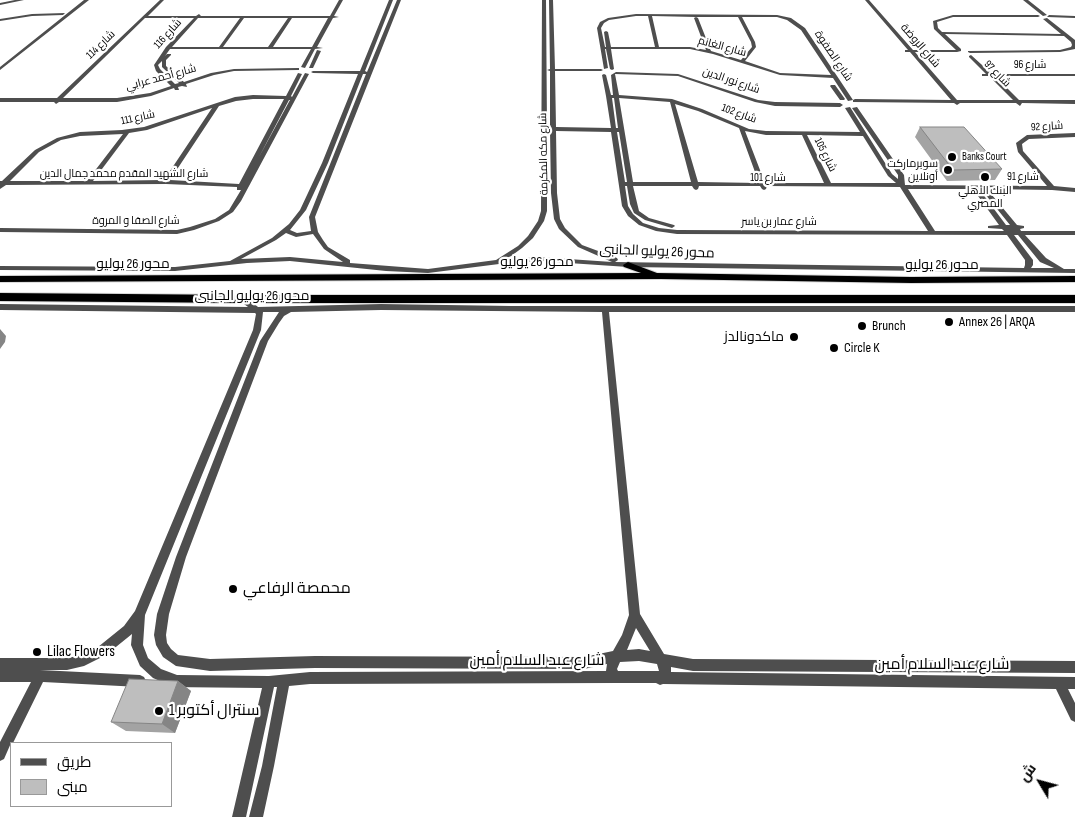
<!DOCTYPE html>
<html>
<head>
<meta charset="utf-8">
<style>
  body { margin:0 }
  #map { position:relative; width:1075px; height:817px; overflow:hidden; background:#fff; font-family:"Sofia Sans Condensed",Cairo,sans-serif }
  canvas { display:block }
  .legend { position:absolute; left:10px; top:742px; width:162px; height:65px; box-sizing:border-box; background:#fff; border:1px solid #999; margin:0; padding:6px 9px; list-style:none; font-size:15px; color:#000 }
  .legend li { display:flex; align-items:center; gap:10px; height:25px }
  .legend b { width:25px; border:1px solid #999 }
  .north { position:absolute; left:1015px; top:757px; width:50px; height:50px; -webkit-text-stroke:4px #fff; paint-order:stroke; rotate:307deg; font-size:14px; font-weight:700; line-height:20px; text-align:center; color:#000 }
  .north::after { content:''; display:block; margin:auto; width:18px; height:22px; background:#000; clip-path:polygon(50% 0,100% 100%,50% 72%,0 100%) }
</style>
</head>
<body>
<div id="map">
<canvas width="1075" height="817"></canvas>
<ul class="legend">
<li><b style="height:6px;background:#4e4e4e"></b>طريق</li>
<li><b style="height:14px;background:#bebebe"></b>مبنى</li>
</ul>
<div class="north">ش</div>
</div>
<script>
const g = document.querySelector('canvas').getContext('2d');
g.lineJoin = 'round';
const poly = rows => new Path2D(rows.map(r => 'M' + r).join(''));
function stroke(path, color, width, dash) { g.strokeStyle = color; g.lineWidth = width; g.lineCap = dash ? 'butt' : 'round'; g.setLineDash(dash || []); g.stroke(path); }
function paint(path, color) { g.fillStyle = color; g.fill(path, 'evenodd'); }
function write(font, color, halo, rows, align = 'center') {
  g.font = font + ' "Sofia Sans Condensed",Cairo,sans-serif'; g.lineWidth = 4.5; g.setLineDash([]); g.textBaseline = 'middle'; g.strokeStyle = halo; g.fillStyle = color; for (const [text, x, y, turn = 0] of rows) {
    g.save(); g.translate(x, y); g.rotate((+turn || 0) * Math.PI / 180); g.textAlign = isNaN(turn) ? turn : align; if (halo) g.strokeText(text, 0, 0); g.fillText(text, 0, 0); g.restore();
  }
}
const minor = poly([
  [15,0,24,0,0,5,0,3,15,0],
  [84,0,89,0,0,70,0,67,84,0],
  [160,0,164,0,148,16,196,16,199,14,201,16,330,16,339,0,343,0,334,16,339,17,333,18,317,47,323,48,315,49,305,68,301,67,311,49,170,49,165,56,167,54,171,54,171,55,166,60,166,66,184,82,211,73,234,69,297,68,299,68,299,70,234,71,214,75,186,84,187,87,182,86,178,87,179,90,175,90,174,88,151,96,117,102,59,102,56,104,54,102,0,102,0,98,57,98,160,0],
  [145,18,194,18,166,47,154,65,156,71,171,86,150,93,117,98,63,98,145,18],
  [198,18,240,18,219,47,172,47,198,18],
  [244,18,288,18,268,47,223,47,244,18],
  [292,18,328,18,312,47,273,47,292,18],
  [162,61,162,67,179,83,175,84,160,69,158,65,162,61],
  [389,0,393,0,365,71,367,72,397,0,401,0,315,217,318,232,323,240,328,247,350,260,350,263,428,269,496,260,518,246,528,236,538,221,541,211,542,0,546,0,547,128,550,127,550,71,547,70,550,69,549,0,553,0,555,69,601,69,603,70,601,71,555,71,556,127,611,128,606,96,602,75,604,74,606,75,611,95,613,95,611,75,616,72,678,74,758,100,775,102,840,103,843,105,840,107,775,106,755,102,678,76,615,74,619,95,672,99,702,109,749,129,766,131,860,132,845,108,850,107,892,174,898,179,898,175,852,108,857,107,904,175,905,185,1047,186,1018,152,1016,143,1027,135,1075,133,1075,137,1029,139,1022,144,1023,151,1054,186,1075,188,1075,192,1052,190,987,189,1017,225,1024,226,1024,228,1020,229,1021,231,1075,231,1075,235,1025,235,1046,258,1064,269,1075,269,1075,273,628,267,539,261,507,263,428,273,386,271,290,261,247,263,175,271,0,270,0,266,175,267,230,261,272,238,289,224,300,210,322,163,358,74,313,73,311,72,313,71,360,71,389,0],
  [363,74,366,74,309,217,311,231,297,233,290,230,306,210,328,163,363,74],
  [612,98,614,98,618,128,616,128,612,98],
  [619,98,670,102,691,182,633,182,619,98],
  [675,104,698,111,739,128,759,183,698,182,675,104],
  [547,130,550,131,551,193,554,219,559,229,578,247,612,262,539,257,507,259,522,248,533,238,544,221,547,211,547,130],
  [556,131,611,132,622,206,628,216,639,225,656,231,677,234,1007,235,1025,260,1025,265,1024,268,615,262,618,260,617,258,582,245,565,228,560,219,557,193,556,131],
  [745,131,766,135,802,135,824,183,765,183,745,131],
  [617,132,619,132,627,182,625,182,617,132],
  [807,135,863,136,888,176,896,183,831,183,807,135],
  [625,186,627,186,630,204,634,213,645,220,672,228,675,226,674,225,649,218,639,211,633,186,692,186,694,189,696,190,698,189,699,186,760,186,762,189,764,190,766,189,767,186,900,187,928,231,677,230,659,228,643,223,633,214,628,206,625,186],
  [908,189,973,189,999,225,988,226,988,228,1002,229,1004,231,935,231,908,189],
  [979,189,981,189,1010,225,1006,225,979,189],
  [286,233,296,237,313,234,324,249,343,262,290,257,241,259,276,240,286,233],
  [1014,235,1018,235,1040,262,1054,268,1031,268,1033,265,1033,260,1014,235],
  [865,0,869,0,913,50,956,50,934,29,933,21,953,15,1038,15,1040,16,1038,17,953,17,937,22,938,28,942,32,1061,34,1043,19,1047,18,1075,40,1075,49,1060,52,970,53,968,52,968,51,1060,50,1071,47,1072,45,1071,42,1064,36,945,34,961,49,961,51,957,52,915,52,957,100,1013,100,989,76,982,76,982,74,986,74,969,57,969,56,971,55,992,74,1075,74,1075,76,995,76,1019,100,1075,100,1075,104,1022,103,1020,106,1016,103,960,103,957,105,954,103,853,102,853,100,855,99,951,100,910,52,905,52,905,50,908,50,865,0],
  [1023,0,1028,0,1047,15,1043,16,1023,0],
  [65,13,63,15,32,16,0,21,0,19,32,14,65,13],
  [636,14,777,15,791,18,805,28,853,100,848,101,833,78,780,75,713,54,690,49,611,49,614,69,612,70,610,69,606,49,605,49,608,68,604,69,597,28,600,22,608,18,636,14],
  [636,16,648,16,655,47,611,47,608,32,606,31,604,32,606,47,605,47,601,28,604,23,609,20,636,16],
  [652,16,696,17,694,18,706,50,690,47,659,47,652,16],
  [696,17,738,17,751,42,752,47,741,60,711,51,698,18,696,17],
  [742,17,777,17,787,20,801,30,831,75,780,73,745,61,756,47,755,42,742,17],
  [1049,15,1075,16,1075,18,1047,17,1049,15],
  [317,50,321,51,313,68,309,68,317,50],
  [298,73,302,74,291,96,292,97,305,73,309,74,241,201,233,212,219,221,194,230,177,234,0,232,0,228,177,230,190,227,215,219,229,210,241,190,237,190,237,187,166,184,6,185,0,189,0,181,2,181,35,150,57,138,80,132,122,130,144,127,235,97,253,95,286,96,298,73],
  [253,99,284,99,239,184,170,180,219,106,236,101,253,99],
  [289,100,290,100,259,157,289,100],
  [212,108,164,180,93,181,129,133,147,130,212,108],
  [123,134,87,181,10,181,39,152,61,140,80,136,123,134],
  [831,85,835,85,845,99,844,100,840,100,830,86,831,85],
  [240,297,246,297,258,307,381,304,511,306,1075,306,1075,312,609,312,640,614,664,654,693,659,1075,661,1075,673,693,671,671,667,671,672,1075,677,1075,689,1068,689,1075,703,1075,722,1071,720,1056,689,663,684,660,685,656,683,614,683,310,684,289,686,274,766,263,817,249,817,262,766,277,687,274,687,246,817,232,817,262,688,168,687,164,685,162,682,153,678,140,666,131,645,132,634,106,655,84,666,67,670,0,670,0,658,67,658,83,655,98,647,124,626,135,611,253,330,256,314,255,313,0,310,0,304,248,307,240,301,239,299,240,297],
  [381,310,602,312,629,615,622,635,613,651,584,657,315,656,210,659,178,655,171,649,167,643,166,635,169,614,186,557,268,341,279,323,284,316,291,312,381,310],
  [263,312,279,312,260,341,176,557,157,614,154,635,156,645,163,657,176,666,210,671,315,668,584,669,607,664,606,671,310,672,269,676,177,675,161,669,148,658,143,645,145,615,261,330,263,312],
  [636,628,650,651,639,649,627,650,636,628],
  [639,661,657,664,659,671,618,671,617,669,620,662,639,661],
  [0,670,40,670,140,675,144,677,146,681,144,685,140,687,43,682,13,743,11,743,4,759,0,761,0,742,31,682,0,682,0,670]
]);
const highway = poly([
  [628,262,657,273,911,277,1075,276,1075,282,911,283,661,279,0,282,0,276,641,273,624,267,623,265,628,262],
  [0,293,248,295,1075,295,1075,303,248,303,0,301,0,293]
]);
const wall = poly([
  [920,127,1002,169,995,180,947,181,915,137],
  [178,681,191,691,175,733,126,731,111,722]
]);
const shadedWall = poly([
  [0,329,6,336,5,342,0,349],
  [178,681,191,691,175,733,162,724]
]);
const building = poly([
  [920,127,964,127,1002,169,953,170,920,127],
  [129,679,178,681,162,724,111,722,129,679]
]);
const markers = [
  [952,157,5,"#000"],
  [948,170,5,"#000"],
  [985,177,5,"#000"],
  [949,322,5,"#000"],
  [862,326,5,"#000"],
  [794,337,5,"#000"],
  [834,348,5,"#000"],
  [233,589,5,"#000"],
  [37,652,5,"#000"],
  [159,711,5,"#000"]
];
const farStreetnames = [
  ["شارع 116",168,34,-48],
  ["شارع 114",101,45,-44],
  ["شارع الروضة",920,46,49],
  ["شارع الغانم",722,47,15],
  ["شارع الصفوة",833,56,56],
  ["شارع 96",1030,65],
  ["شارع 97",997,74,45],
  ["شارع أحمد عرابي",161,78,-15],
  ["شارع نور الدين",731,81,19],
  ["شارع 102",739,114,20],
  ["شارع 111",138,118,-12],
  ["شارع 92",1047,127,-3],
  ["شارع مكه المكرمة",544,154,-91],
  ["شارع 105",825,155,64],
  ["شارع الشهيد المقدم محمد جمال الدين",124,174],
  ["شارع 91",1023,177],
  ["شارع 101",768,178],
  ["شارع الصفا و المروة",136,221],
  ["شارع عمار بن ياسر",779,222]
];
const farPoinames = [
  ["Banks Court",962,157],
  ["سوبرماركت",938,164,"right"],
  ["أونلاين",938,177,"right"],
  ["البنك الأهلي",985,191,"center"],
  ["المصري",985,204,"center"]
];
const streetNames = [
  ["محور 26 يوليو الجانبى",657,252,2],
  ["محور 26 يوليو",537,262],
  ["محور 26 يوليو",133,264],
  ["محور 26 يوليو",942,265],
  ["محور 26 يوليو الجانبى",252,296]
];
const poiNames = [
  ["Annex 26 | ARQA",959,322],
  ["Brunch",872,326],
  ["ماكدونالدز",784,337,"right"],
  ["Circle K",844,348]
];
const nearPoinames = [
  ["محمصة الرفاعي",243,589],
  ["Lilac Flowers",47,652],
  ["سنترال أكتوبر 1",169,711]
];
const nearStreetnames = [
  ["شارع عبد السلام أمين",537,661],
  ["شارع عبد السلام أمين",942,665]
];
stroke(highway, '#dbdbdb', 2);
paint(minor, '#4e4e4e');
paint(highway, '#000');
paint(wall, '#a3a3a3');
paint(shadedWall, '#858585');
paint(building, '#bebebe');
stroke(building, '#858585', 1);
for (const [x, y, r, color] of markers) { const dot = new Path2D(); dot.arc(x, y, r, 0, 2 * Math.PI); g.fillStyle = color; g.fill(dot); stroke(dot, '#fff', 2); }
write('11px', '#000', '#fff', farStreetnames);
write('11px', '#000', '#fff', farPoinames, 'left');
write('14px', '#000', '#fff', streetNames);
write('14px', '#000', '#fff', poiNames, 'left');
write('16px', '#000', '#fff', nearPoinames, 'left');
write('16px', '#000', '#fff', nearStreetnames);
</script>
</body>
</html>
